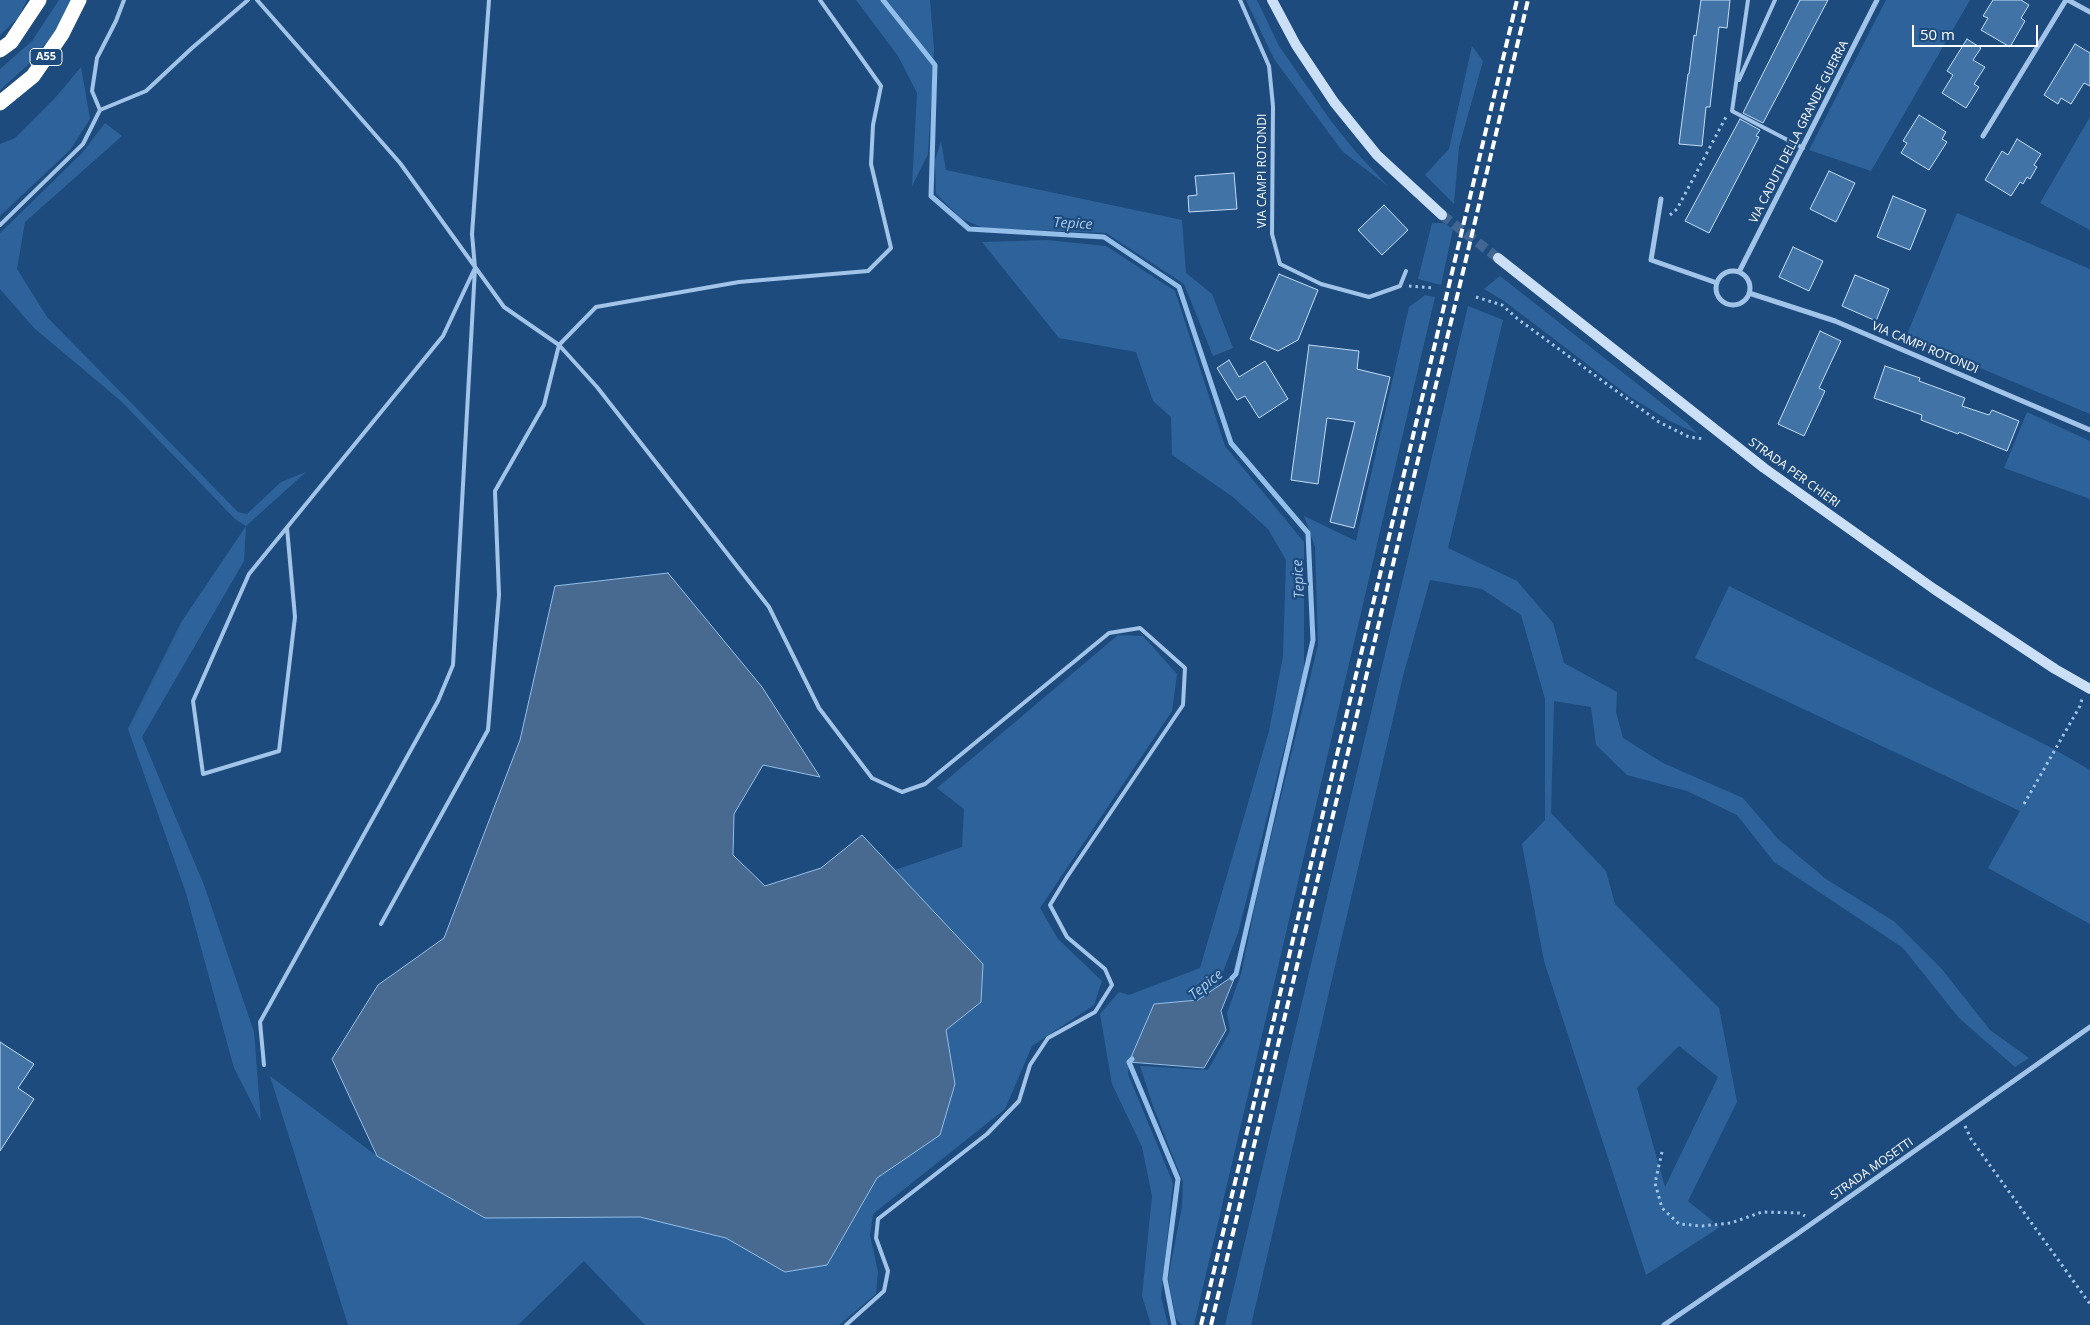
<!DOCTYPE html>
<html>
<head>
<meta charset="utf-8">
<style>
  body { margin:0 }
  #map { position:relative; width:2090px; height:1325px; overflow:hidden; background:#1e4b7e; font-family:"Open Sans",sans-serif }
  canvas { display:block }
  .scale { position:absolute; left:1912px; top:25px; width:126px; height:22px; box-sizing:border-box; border:2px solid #fff; border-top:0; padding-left:6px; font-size:15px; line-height:18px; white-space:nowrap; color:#fff; -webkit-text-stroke:4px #1e4b7e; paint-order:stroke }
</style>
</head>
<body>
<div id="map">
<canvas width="2090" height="1325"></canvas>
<div class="scale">50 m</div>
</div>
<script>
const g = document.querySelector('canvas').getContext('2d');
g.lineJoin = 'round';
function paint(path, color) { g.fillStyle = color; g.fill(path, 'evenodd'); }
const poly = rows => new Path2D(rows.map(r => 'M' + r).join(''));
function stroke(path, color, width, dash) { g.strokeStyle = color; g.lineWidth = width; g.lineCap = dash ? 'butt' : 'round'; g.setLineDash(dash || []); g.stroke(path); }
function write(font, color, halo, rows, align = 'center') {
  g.font = font + ' "Open Sans",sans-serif'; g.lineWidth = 4.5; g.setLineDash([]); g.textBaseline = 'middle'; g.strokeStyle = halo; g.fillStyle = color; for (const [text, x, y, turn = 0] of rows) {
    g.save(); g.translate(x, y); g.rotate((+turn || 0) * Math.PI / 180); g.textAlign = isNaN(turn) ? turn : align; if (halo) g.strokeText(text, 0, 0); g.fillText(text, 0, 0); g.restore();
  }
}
const green = poly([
  [0,0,27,0,18,18,0,35],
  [59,0,71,0,60,25,31,62,0,90,0,69,32,41],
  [856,0,930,0,934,49,928,154,912,186,917,93,898,56],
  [1246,0,1257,0,1279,46,1331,121,1356,152,1388,186,1343,152,1274,59],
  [1886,0,1970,0,1871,171,1809,150],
  [1472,46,1483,61,1459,147,1454,204,1425,175,1449,149],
  [81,67,90,119,70,150,0,216,0,144,15,138,55,98],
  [2090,117,2090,230,2040,203],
  [105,123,122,136,25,222,17,269,47,317,238,512,247,514,281,482,306,472,246,526,244,561,142,737,204,885,254,1032,261,1121,234,1068,186,893,128,729,182,621,246,526,235,519,121,401,34,328,0,289,0,233,82,153],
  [941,141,946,170,1182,220,1186,273,1212,294,1233,348,1213,356,1184,284,1106,233,984,228,962,219,936,194,935,161],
  [1957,213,2090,269,2090,414,1906,337],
  [1432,223,1443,223,1453,229,1441,285,1418,279],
  [1047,240,1106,246,1175,291,1225,446,1304,542,1304,670,1238,933,1217,987,1198,1000,1154,1004,1129,1062,1128,1074,1173,1183,1161,1297,1168,1325,1151,1325,1142,1296,1152,1196,1142,1147,1112,1084,1100,1014,1119,992,1129,995,1200,968,1269,731,1283,656,1286,560,1268,529,1233,497,1172,455,1171,417,1153,401,1136,352,1059,338,982,242],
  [1500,276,1687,423,1698,434,1668,420,1629,396,1504,301,1484,289],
  [1425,295,1435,297,1194,1325,1182,1325,1176,1319,1168,1278,1182,1207,1183,1182,1153,1106,1140,1066,1208,1070,1230,1031,1227,1013,1241,974,1260,882,1318,645,1315,547,1304,516,1356,541,1409,307],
  [1468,306,1503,320,1448,548,1517,581,1553,623,1564,663,1617,692,1616,712,1623,738,1663,763,1743,798,1778,839,1826,879,1895,922,1941,968,1990,1030,2029,1058,2015,1067,1959,1018,1903,948,1774,862,1737,815,1687,791,1627,775,1596,745,1591,707,1554,701,1551,813,1606,871,1615,904,1719,1008,1737,1102,1688,1201,1714,1222,1710,1224,1720,1227,1646,1275,1544,961,1522,844,1545,820,1545,699,1521,615,1482,589,1430,580,1403,676,1251,1325,1225,1325],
  [1679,1046,1718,1077,1665,1187,1637,1088],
  [2027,412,2090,441,2090,499,2004,468],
  [1729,586,2052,748,2090,770,2090,924,1988,868,2020,811,1695,658],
  [1118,635,1143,636,1177,674,1172,711,1040,908,1058,939,1102,981,1094,1005,1032,1046,1005,1109,873,1214,870,1235,878,1272,876,1294,839,1325,645,1325,584,1261,518,1325,348,1325,270,1076,377,1156,485,1218,640,1217,726,1238,785,1272,827,1265,877,1178,940,1134,955,1084,946,1030,981,1002,983,964,895,870,962,847,964,809,937,788]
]);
const water = poly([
  [668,573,762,687,820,777,763,765,734,814,733,855,765,886,821,868,862,835,983,964,981,1002,946,1030,955,1084,940,1135,877,1178,827,1265,785,1272,726,1238,640,1217,485,1218,377,1156,332,1059,378,985,444,938,520,740,555,586,668,573],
  [1236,974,1221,1011,1226,1030,1204,1068,1129,1062,1154,1004,1198,1000,1236,974]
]);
const stream = poly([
  [883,0,935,65,931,196,969,229,1104,237,1179,287,1231,443,1308,533,1313,640,1236,974,1232,978],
  [1132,1059,1129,1062,1178,1179,1165,1279,1174,1325]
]);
const building = poly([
  [1701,0,1730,0,1727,28,1719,27,1710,107,1706,107,1702,146,1679,144,1688,74,1689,74,1694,35,1696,36,1701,0],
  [1800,0,1828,0,1763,123,1743,113,1800,0],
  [1993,0,2021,0,2029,5,2021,18,2025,21,2010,47,1981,30,1988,18,1983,16,1993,0],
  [1967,39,1981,48,1973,60,1985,67,1974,84,1979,87,1966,108,1942,93,1953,75,1947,71,1967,39],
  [2075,44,2090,53,2090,86,2084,83,2071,104,2061,98,2058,104,2044,95,2075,44],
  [1919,115,1946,132,1942,139,1947,142,1929,170,1901,153,1907,143,1903,141,1919,115],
  [1740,119,1760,130,1756,136,1759,137,1709,233,1685,221,1740,119],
  [2017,139,2041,154,2034,165,2037,167,2030,179,2027,177,2023,184,2020,182,2011,196,1985,180,2002,151,2008,155,2017,139],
  [1829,171,1855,183,1836,222,1810,209,1829,171],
  [1234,173,1237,209,1189,212,1188,196,1197,195,1195,176,1234,173],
  [1893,196,1926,210,1910,250,1877,237,1893,196],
  [1384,205,1408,230,1382,255,1358,230,1384,205],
  [1793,247,1823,261,1809,291,1779,277,1793,247],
  [1279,274,1318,290,1298,340,1278,351,1250,339,1279,274],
  [1855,275,1889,289,1876,321,1842,306,1855,275],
  [1820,331,1841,341,1819,388,1825,391,1804,436,1778,424,1820,331],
  [1309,345,1359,351,1357,369,1390,377,1354,528,1330,522,1355,422,1327,418,1318,484,1291,480,1309,345],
  [1229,360,1239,377,1265,361,1288,399,1259,418,1245,396,1237,400,1217,368,1229,360],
  [1885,366,1920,378,1919,381,1965,398,1962,406,1989,415,1992,410,2019,421,2007,451,1959,432,1958,434,1921,420,1922,415,1874,398,1885,366],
  [0,1042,34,1064,18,1088,34,1099,0,1151,0,1042]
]);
const secondaryTunnel = poly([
  [1442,215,1498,258]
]);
const path = poly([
  [1670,215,1677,209,1726,117],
  [1409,286,1434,288],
  [1476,297,1502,305,1519,320,1659,422,1689,437,1704,439],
  [2024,804,2080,706,2082,699],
  [1965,1126,1971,1139,2090,1304],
  [1662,1152,1655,1183,1662,1208,1679,1224,1702,1226,1731,1223,1762,1212,1800,1213,1805,1216]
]);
const lane = poly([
  [257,0,400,163,504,307,559,345,597,387,769,607,819,708,872,778,902,792,925,784,1109,633,1140,628,1185,668,1183,705,1067,877,1050,905,1067,937,1105,969,1112,985,1095,1012,1048,1038,1030,1065,1019,1101,987,1134,878,1219,876,1238,888,1271,884,1291,846,1325],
  [1240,0,1269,66,1273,106,1272,234,1280,264,1321,284,1369,297,1400,286,1406,271],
  [1748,0,1732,111,1803,148],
  [1739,80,1775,0],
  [100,110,92,91,97,58,116,21,124,0],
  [0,225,83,144,100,110,146,91,192,48,248,0],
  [287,528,295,617,279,751,203,774,193,701,249,574,443,336,474,270],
  [381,924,488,730,499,595,495,491,544,405,559,345,596,307,739,282,868,271,891,248,871,164,873,125,881,86,820,0],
  [264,1065,260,1022,438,701,453,665,475,268,472,234,489,0]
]);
const street = poly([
  [2068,0,2090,12],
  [1983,136,2066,0],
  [1661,199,1651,260,1717,283],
  '1716 288a17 17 0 1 1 34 0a17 17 0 1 1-34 0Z',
  [1739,272,1877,0],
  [1749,293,1835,321,2090,430],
  [1664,1325,1797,1234,2090,1027]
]);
const secondary = poly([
  [1272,0,1296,45,1334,102,1377,155,1442,215],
  [1498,258,1764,468,1934,589,2055,669,2090,689]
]);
const highway = poly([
  [0,50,11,42,39,0],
  [0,103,33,76,62,34,79,0]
]);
const rail = poly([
  [1201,1325,1517,0],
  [1211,1325,1528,0]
]);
const shields = [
  [46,57,32]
];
const shieldNames = [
  ["A55",46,57]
];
const streetNames = [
  ["VIA CADUTI DELLA GRANDE GUERRA",1799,132,-63],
  ["VIA CAMPI ROTONDI",1263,171,-90],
  ["VIA CAMPI ROTONDI",1925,348,23],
  ["STRADA PER CHIERI",1794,473,36],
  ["STRADA MOSETTI",1872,1169,-35]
];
const waterNames = [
  ["Tepice",1073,224,3],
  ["Tepice",1299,579,-93],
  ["Tepice",1206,985,-39]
];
paint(green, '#2d639a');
paint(water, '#496a90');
stroke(water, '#94bfea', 1);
stroke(stream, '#94bfea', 5);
paint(building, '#4273a6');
stroke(building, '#c4ddf6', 1);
stroke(secondaryTunnel, '#406691', 10, [10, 5]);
stroke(path, '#a1c4e8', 3, [2.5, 4]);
stroke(lane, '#a1c4e8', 4);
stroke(street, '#a1c4e8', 5);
stroke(secondary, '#cbe0f6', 10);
stroke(highway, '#fff', 15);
stroke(rail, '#fff', 4, [9, 4]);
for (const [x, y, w] of shields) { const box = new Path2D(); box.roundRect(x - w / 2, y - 8.5, w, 17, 4); g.fillStyle = '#1e4b7e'; g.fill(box); stroke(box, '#fff', 1); }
write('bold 11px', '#fff', null, shieldNames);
write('12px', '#fff', '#1e4b7e', streetNames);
write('italic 14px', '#accdf0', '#1e4b7e', waterNames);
</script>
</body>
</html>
